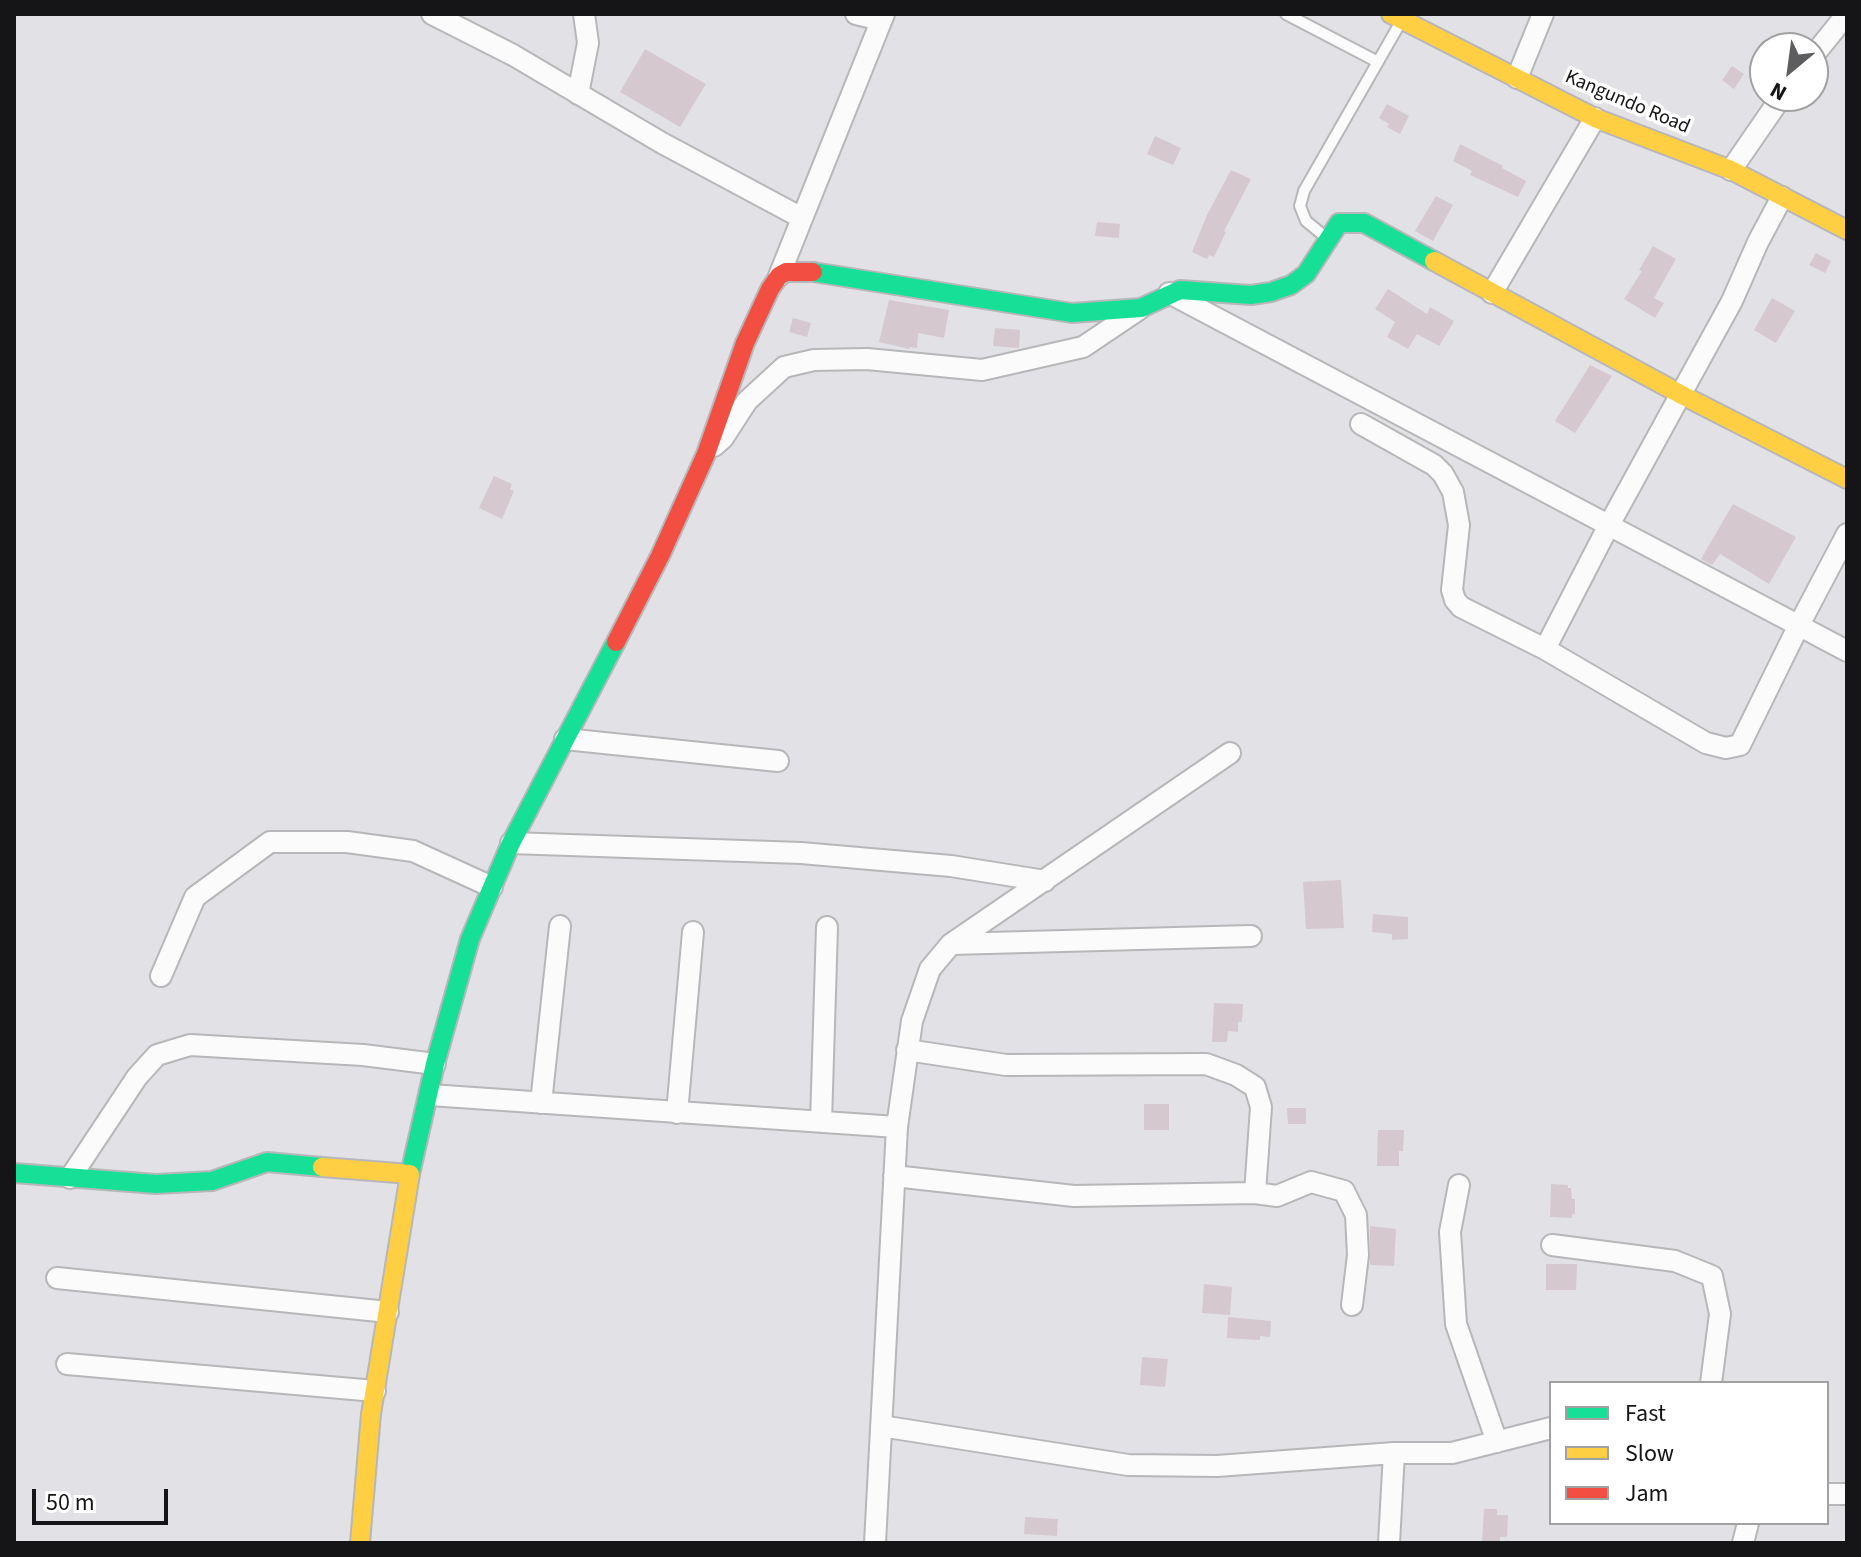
<!DOCTYPE html>
<html>
<head>
<meta charset="utf-8">
<style>
  body { margin:0 }
  #map { position:relative; width:1861px; height:1557px; overflow:hidden; background:#e2e2e6; font-family:"Source Sans 3",sans-serif }
  canvas { display:block }
  .frame { position:absolute; inset:0; border:16px solid #151417; pointer-events:none }
  .legend { position:absolute; left:1549px; top:1381px; width:280px; height:144px; box-sizing:border-box; background:#fff; border:2px solid #a1a1a2; margin:0; padding:10px 14px; list-style:none; font-size:24px; color:#151417 }
  .legend li { display:flex; align-items:center; gap:16px; height:40px }
  .legend b { width:40px; border:2px solid #a1a1a2 }
  .north { position:absolute; left:1749px; top:32px; width:80px; height:80px; box-sizing:border-box; background:#fff; border:2px solid #a1a1a2; border-radius:50%; rotate:209deg; font-size:22px; font-weight:700; line-height:32px; text-align:center; color:#151417 }
  .north::after { content:''; display:block; margin:auto; width:28px; height:36px; background:#5d5c5f; clip-path:polygon(50% 0,100% 100%,50% 72%,0 100%) }
  .scale { position:absolute; left:32px; top:1489px; width:136px; height:36px; box-sizing:border-box; border:4px solid #151417; border-top:0; padding-left:10px; font-size:24px; line-height:28px; white-space:nowrap; color:#151417; -webkit-text-stroke:6px #fff; paint-order:stroke }
</style>
</head>
<body>
<div id="map">
<canvas width="1861" height="1557"></canvas>
<div class="frame"></div>
<ul class="legend">
<li><b style="height:10px;background:#16e098"></b>Fast</li>
<li><b style="height:10px;background:#ffcf43"></b>Slow</li>
<li><b style="height:10px;background:#f24e42"></b>Jam</li>
</ul>
<div class="north">N</div>
<div class="scale">50 m</div>
</div>
<script>
const g = document.querySelector('canvas').getContext('2d');
g.lineJoin = 'round';
function paint(path, color) { g.fillStyle = color; g.fill(path, 'evenodd'); }
const poly = rows => new Path2D(rows.map(r => 'M' + r).join(''));
function stroke(path, color, width, dash) { g.strokeStyle = color; g.lineWidth = width; g.lineCap = dash ? 'butt' : 'round'; g.setLineDash(dash || []); g.stroke(path); }
function write(font, color, halo, rows, align = 'center') {
  g.font = font + ' "Source Sans 3",sans-serif'; g.lineWidth = 7; g.setLineDash([]); g.textBaseline = 'middle'; g.strokeStyle = halo; g.fillStyle = color; for (const [text, x, y, turn = 0] of rows) {
    g.save(); g.translate(x, y); g.rotate((+turn || 0) * Math.PI / 180); g.textAlign = isNaN(turn) ? turn : align; if (halo) g.strokeText(text, 0, 0); g.fillText(text, 0, 0); g.restore();
  }
}
const building = poly([
  [645,49,706,84,680,127,620,92],
  [1732,66,1744,74,1734,89,1722,80],
  [1387,104,1409,116,1400,134,1387,127,1389,124,1379,118],
  [1155,136,1181,148,1173,165,1147,154],
  [1460,144,1503,166,1502,168,1526,181,1518,197,1470,175,1472,171,1453,161],
  [1231,170,1251,179,1224,231,1226,232,1214,257,1209,255,1207,259,1192,252,1207,215],
  [1436,196,1453,205,1433,241,1415,231],
  [1097,222,1120,224,1119,238,1095,236],
  [1653,246,1676,259,1654,298,1664,303,1655,318,1624,299,1642,271,1639,270],
  [1816,253,1831,261,1825,273,1809,265],
  [1388,289,1427,314,1430,307,1454,321,1439,346,1417,334,1408,349,1387,337,1395,322,1375,309],
  [1772,298,1795,311,1776,343,1754,330],
  [889,300,949,310,944,338,918,333,917,348,910,347,909,349,879,342],
  [793,318,811,323,807,337,789,332],
  [995,328,1020,330,1019,348,993,346],
  [1590,365,1612,376,1575,433,1555,421],
  [494,476,512,484,510,489,514,491,502,519,479,508],
  [1733,504,1796,537,1769,584,1720,554,1712,565,1701,559],
  [1341,880,1344,928,1306,929,1303,882],
  [1373,914,1408,917,1408,939,1392,940,1392,934,1372,932],
  [1214,1003,1243,1004,1242,1022,1238,1022,1238,1032,1228,1031,1227,1042,1212,1042],
  [1144,1104,1169,1104,1169,1130,1144,1130],
  [1287,1108,1306,1108,1306,1124,1288,1124],
  [1378,1130,1404,1130,1403,1151,1399,1151,1399,1166,1377,1166],
  [1551,1184,1568,1185,1568,1188,1571,1188,1572,1199,1575,1199,1575,1214,1572,1214,1572,1218,1550,1217],
  [1370,1226,1396,1229,1394,1266,1370,1265],
  [1546,1264,1577,1264,1576,1290,1546,1290],
  [1204,1284,1232,1287,1230,1315,1202,1313],
  [1228,1317,1271,1321,1270,1337,1260,1336,1260,1340,1227,1338],
  [1142,1357,1168,1359,1165,1387,1140,1385],
  [1484,1509,1497,1509,1497,1515,1508,1515,1507,1537,1500,1537,1500,1543,1482,1543],
  [1025,1517,1058,1519,1057,1536,1024,1534]
]);
const lane = poly([
  [1286,14,1378,62],
  [1328,239,1306,221,1300,206,1304,191,1399,25]
]);
const street = poly([
  [432,14,513,55,662,143,802,218],
  [856,14,881,20],
  [1813,56,1847,14],
  [1517,78,1543,14],
  [578,94,588,43,584,14],
  [1731,170,1782,96],
  [779,276,884,14],
  [1169,293,1847,651],
  [1492,293,1595,118],
  [1361,424,1434,465,1443,474,1453,492,1459,525,1452,590,1455,600,1461,607,1545,649,1706,743,1726,748,1740,745,1799,625,1847,534],
  [714,446,723,438,747,401,784,367,814,360,867,359,982,370,1083,347,1138,310],
  [1545,649,1609,525,1732,301,1758,242,1782,197],
  [565,739,778,761],
  [511,843,801,853,951,866,1045,881],
  [951,944,1251,936],
  [161,976,195,897,270,842,347,842,413,851,492,887],
  [907,1050,1006,1065,1206,1064,1236,1075,1255,1087,1261,1107,1255,1193],
  [430,1095,897,1127],
  [541,1103,560,926],
  [677,1113,693,932],
  [821,1122,827,927],
  [894,1176,1074,1196,1255,1193,1277,1196,1311,1182,1344,1191,1356,1215,1358,1255,1352,1305],
  [70,1178,137,1077,157,1055,190,1045,363,1055,435,1064],
  [1459,1185,1450,1232,1456,1324,1497,1442],
  [1552,1245,1675,1261,1712,1276,1720,1314,1711,1383],
  [57,1278,388,1312],
  [67,1364,375,1391],
  [881,1426,1128,1465,1217,1466,1394,1453,1452,1453,1551,1428],
  [1827,1494,1847,1494],
  [875,1543,897,1127,912,1021,930,969,951,944,1230,753],
  [1389,1543,1394,1453],
  [1743,1543,1748,1523]
]);
const fast = poly([
  [813,272,1072,313,1141,308,1180,290,1251,295,1271,292,1291,285,1306,274,1339,223,1364,223,1434,261],
  [14,1173,156,1184,212,1181,267,1162,322,1167],
  [410,1174,435,1064,470,939,511,843,616,642]
]);
const slow = poly([
  [1391,14,1595,118,1731,170,1847,230],
  [1434,261,1682,395,1847,479],
  [322,1167,410,1174,371,1414,360,1543]
]);
const jam = poly([
  [616,642,660,556,706,454,745,343,770,289,779,276,786,272,813,272]
]);
const streetNames = [
  ["Kangundo Road",1627,103,23]
];
paint(building, '#d5c8cf');
stroke(lane, '#b7b7b9', 14);
stroke(street, '#b7b7b9', 24);
stroke(fast, '#b7b7b9', 22);
stroke(slow, '#b7b7b9', 22);
stroke(jam, '#b7b7b9', 22);
stroke(lane, '#fbfbfb', 10);
stroke(street, '#fbfbfb', 20);
stroke(fast, '#16e098', 18);
stroke(slow, '#ffcf43', 18);
stroke(jam, '#f24e42', 18);
write('20px', '#151417', '#fff', streetNames);
</script>
</body>
</html>
